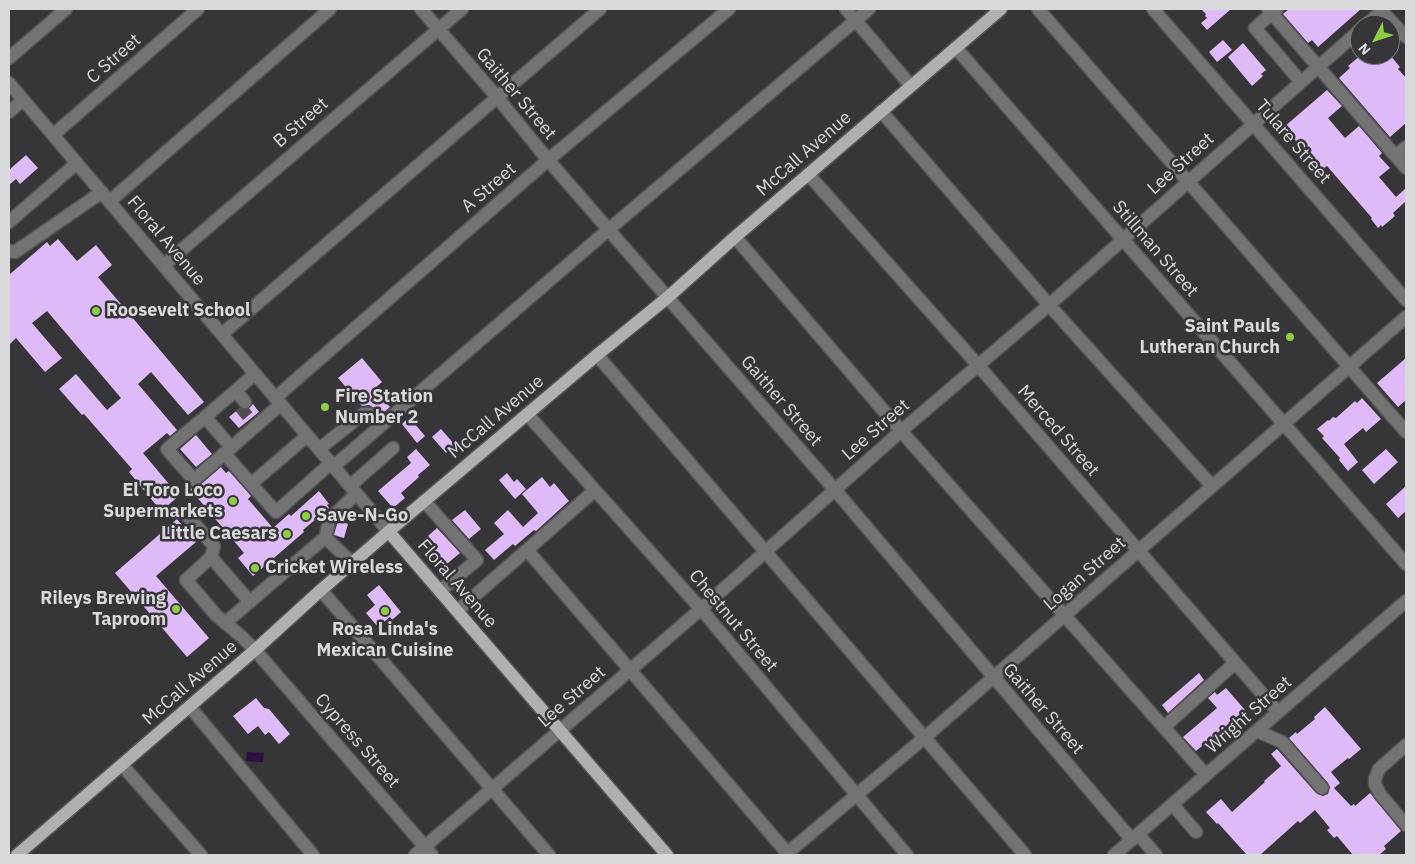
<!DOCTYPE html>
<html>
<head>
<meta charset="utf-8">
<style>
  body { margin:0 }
  #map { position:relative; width:1415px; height:864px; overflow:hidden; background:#363538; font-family:"IBM Plex Sans",sans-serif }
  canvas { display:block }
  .frame { position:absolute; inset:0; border:10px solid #dad9db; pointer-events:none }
  .north { position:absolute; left:1350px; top:15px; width:50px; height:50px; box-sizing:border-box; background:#363538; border:1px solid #787779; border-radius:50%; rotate:229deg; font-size:14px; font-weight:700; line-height:20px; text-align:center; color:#dad9db }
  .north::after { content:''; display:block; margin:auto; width:18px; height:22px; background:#8dce44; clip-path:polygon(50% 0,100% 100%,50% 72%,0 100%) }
</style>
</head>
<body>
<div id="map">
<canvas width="1415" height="864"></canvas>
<div class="frame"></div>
<div class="north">N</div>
</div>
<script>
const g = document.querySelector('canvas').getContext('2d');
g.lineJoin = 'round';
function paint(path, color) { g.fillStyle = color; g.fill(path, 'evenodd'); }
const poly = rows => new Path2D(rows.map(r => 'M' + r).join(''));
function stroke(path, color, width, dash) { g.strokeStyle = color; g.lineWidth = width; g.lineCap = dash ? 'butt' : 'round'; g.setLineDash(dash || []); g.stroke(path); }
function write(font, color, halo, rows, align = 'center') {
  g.font = font + ' "IBM Plex Sans",sans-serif'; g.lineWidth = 5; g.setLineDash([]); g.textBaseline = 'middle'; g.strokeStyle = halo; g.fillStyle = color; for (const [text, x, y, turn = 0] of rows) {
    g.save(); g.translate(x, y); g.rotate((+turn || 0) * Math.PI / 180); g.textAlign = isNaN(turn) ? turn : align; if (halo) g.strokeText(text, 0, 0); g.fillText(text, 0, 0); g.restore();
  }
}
const water = poly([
  [247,752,264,753,263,762,246,761]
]);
const building = poly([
  [1201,9,1231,9,1207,30,1201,23,1207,18,1205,16,1206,14],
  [1289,9,1361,9,1318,47,1312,40,1308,43,1283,14],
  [1223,40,1232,50,1217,62,1209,52],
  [1243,43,1266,70,1261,74,1263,76,1252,86,1228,57],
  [1361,55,1390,55,1400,67,1398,69,1406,78,1406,123,1390,137,1339,78,1350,68,1348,66],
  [1327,90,1342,106,1328,118,1345,138,1359,126,1382,153,1379,156,1390,168,1379,177,1396,197,1406,188,1406,201,1393,213,1395,216,1382,227,1381,225,1378,228,1371,219,1372,218,1327,166,1321,170,1284,127],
  [26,155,38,168,20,184,16,179,9,185,9,170],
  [58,239,77,261,96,245,112,265,98,277,204,402,188,415,151,372,138,384,177,430,170,436,167,433,143,453,179,496,161,511,129,472,132,469,84,414,82,415,59,389,76,374,107,410,121,398,47,311,32,323,62,358,45,372,16,338,9,345,9,275,47,242,50,246],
  [362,358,382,382,374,389,390,407,383,413,369,405,362,406,338,378],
  [1406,358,1406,400,1398,407,1377,383],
  [1362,398,1381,419,1366,432,1363,428,1344,444,1358,462,1348,471,1339,460,1340,458,1322,438,1324,436,1317,429,1328,420,1329,421,1333,417,1336,418,1355,401,1357,403],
  [253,404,259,412,239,428,229,417,240,408,247,410],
  [409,417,425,436,417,443,402,424],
  [441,429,455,445,446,453,432,437],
  [196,435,212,454,196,467,180,449],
  [416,449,430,465,418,475,419,477,401,493,405,498,393,508,378,491,411,463,407,457],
  [1386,449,1398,462,1374,484,1362,470],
  [221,467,226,473,229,471,251,496,248,499,273,528,289,514,291,516,319,491,329,504,327,505,329,508,303,530,304,532,253,576,238,558,244,553,190,489,199,486],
  [507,473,514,482,517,479,526,489,515,499,499,480],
  [542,477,550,487,554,483,569,501,536,531,534,530,515,546,513,544,494,560,485,550,504,534,494,523,508,510,523,527,538,513,522,494],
  [1406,486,1406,511,1398,518,1386,504],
  [465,510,481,529,469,539,452,520],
  [177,519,196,542,156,576,209,638,187,657,115,573],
  [340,521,348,524,344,538,334,535,337,524],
  [437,528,460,553,442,568,421,542],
  [379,585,401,612,392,620,390,617,378,627,366,613,375,605,367,595],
  [1199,673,1204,680,1168,713,1162,705],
  [1226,688,1245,710,1196,751,1183,737,1217,708,1208,698,1215,692,1217,695],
  [256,698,264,708,269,709,290,734,279,744,269,732,265,735,258,726,248,734,233,716],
  [1325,707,1361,749,1349,759,1348,758,1331,772,1340,783,1334,788,1351,806,1354,804,1355,806,1370,793,1401,831,1384,846,1386,849,1379,855,1353,855,1337,836,1334,838,1327,830,1330,828,1315,810,1300,823,1298,821,1260,855,1247,855,1218,823,1217,824,1206,812,1221,799,1232,812,1265,782,1264,781,1281,766,1271,754,1277,749,1316,793,1323,796,1328,794,1330,787,1328,783,1289,738,1296,732,1297,734,1315,719,1314,717]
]);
const minorTunnel = poly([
  [240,407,251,420]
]);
const minor = poly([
  [421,9,497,97,548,160,835,490,1132,840],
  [846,9,911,86],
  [1038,9,1406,432],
  [1153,9,1406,300],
  [1268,9,1406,168],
  [1277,9,1255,28,1301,82],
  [1380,9,1406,37],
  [1366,25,1384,9],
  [956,48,1406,564],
  [9,58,66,9],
  [9,83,389,532],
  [881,111,1049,305,1212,486],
  [9,112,23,100],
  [53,135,198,9],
  [1396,156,1406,147],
  [808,174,977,364,1278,712],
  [110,201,330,9],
  [9,222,77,163],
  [735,237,901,431,1206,775],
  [9,251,15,252,102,192],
  [164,265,462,9],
  [222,334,600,9],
  [597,355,1025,855],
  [236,391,245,402],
  [275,398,548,160,729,9],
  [527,414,701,609,907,855],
  [205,417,167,449,194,480,281,404],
  [231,447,205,417,255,374],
  [319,449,363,414,369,414,384,423],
  [224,453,251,484,307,436],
  [333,467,608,230,869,9],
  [251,484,276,512,331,463],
  [350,486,393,448],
  [424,501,477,560,440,591],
  [185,513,214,546,211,557],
  [325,540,329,520,356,494],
  [527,550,594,491],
  [321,590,549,855],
  [250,602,211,557,186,580,216,615,241,636,255,650,432,855],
  [457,611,527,550,789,855],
  [225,623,322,540,328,540,352,563],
  [190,707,313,855],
  [1164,727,1235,663],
  [1257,731,1282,742,1322,788],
  [1406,745,1379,769,1375,779,1375,784,1380,794,1406,825],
  [122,765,201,855],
  [1173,805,1196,832],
  [1138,834,1156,855],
  [415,855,701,609,901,431,1049,305,1360,30],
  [785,855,924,738,1406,317],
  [1114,855,1406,601]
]);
const major = poly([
  [389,532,667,855],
  [17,855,255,650,321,590,402,520,597,355,667,298,735,237,1001,9]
]);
const markers = [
  [96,311,5,"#8dce44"],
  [1290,337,5,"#8dce44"],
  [325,407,5,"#8dce44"],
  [233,501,5,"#8dce44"],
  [306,516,5,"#8dce44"],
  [287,534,5,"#8dce44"],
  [255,568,5,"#8dce44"],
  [176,609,5,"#8dce44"],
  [385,611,5,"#8dce44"]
];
const streetNames = [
  ["C Street",114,59,-41],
  ["Gaither Street",516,94,50],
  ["B Street",301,123,-41],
  ["Tulare Street",1293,142,49],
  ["McCall Avenue",804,154,-41],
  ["Lee Street",1181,164,-42],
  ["A Street",489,188,-41],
  ["Floral Avenue",166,241,50],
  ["Stillman Street",1155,249,49],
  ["Gaither Street",781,401,49],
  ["McCall Avenue",496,417,-40],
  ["Lee Street",876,430,-41],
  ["Merced Street",1058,431,49],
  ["Logan Street",1085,574,-41],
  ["Floral Avenue",457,584,49],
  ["Chestnut Street",733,621,50],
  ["McCall Avenue",190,683,-41],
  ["Lee Street",572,697,-41],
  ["Gaither Street",1043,709,49],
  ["Wright Street",1249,715,-41],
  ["Cypress Street",357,741,49]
];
const poiNames = [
  ["Roosevelt School",106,311],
  ["Saint Pauls",1280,327,"right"],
  ["Lutheran Church",1280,348,"right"],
  ["Fire Station",335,397],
  ["Number 2",335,418],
  ["El Toro Loco",223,491,"right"],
  ["Supermarkets",223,512,"right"],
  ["Save-N-Go",316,516],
  ["Little Caesars",277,534,"right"],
  ["Cricket Wireless",265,568],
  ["Rileys Brewing",166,599,"right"],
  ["Taproom",166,620,"right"],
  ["Rosa Linda's",385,630,"center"],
  ["Mexican Cuisine",385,651,"center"]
];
paint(water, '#2f0e41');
paint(building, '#dfbaf9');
stroke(minorTunnel, '#4f4e50', 12, [12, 6]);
stroke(minor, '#545355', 15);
stroke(major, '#545355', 15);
stroke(minor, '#747374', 12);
stroke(major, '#b1afb2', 12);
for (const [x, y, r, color] of markers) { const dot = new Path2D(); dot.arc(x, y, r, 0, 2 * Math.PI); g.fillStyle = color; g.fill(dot); stroke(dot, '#363538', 2); }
write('18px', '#dad9db', '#363538', streetNames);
write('bold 18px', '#dad9db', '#363538', poiNames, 'left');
</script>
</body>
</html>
